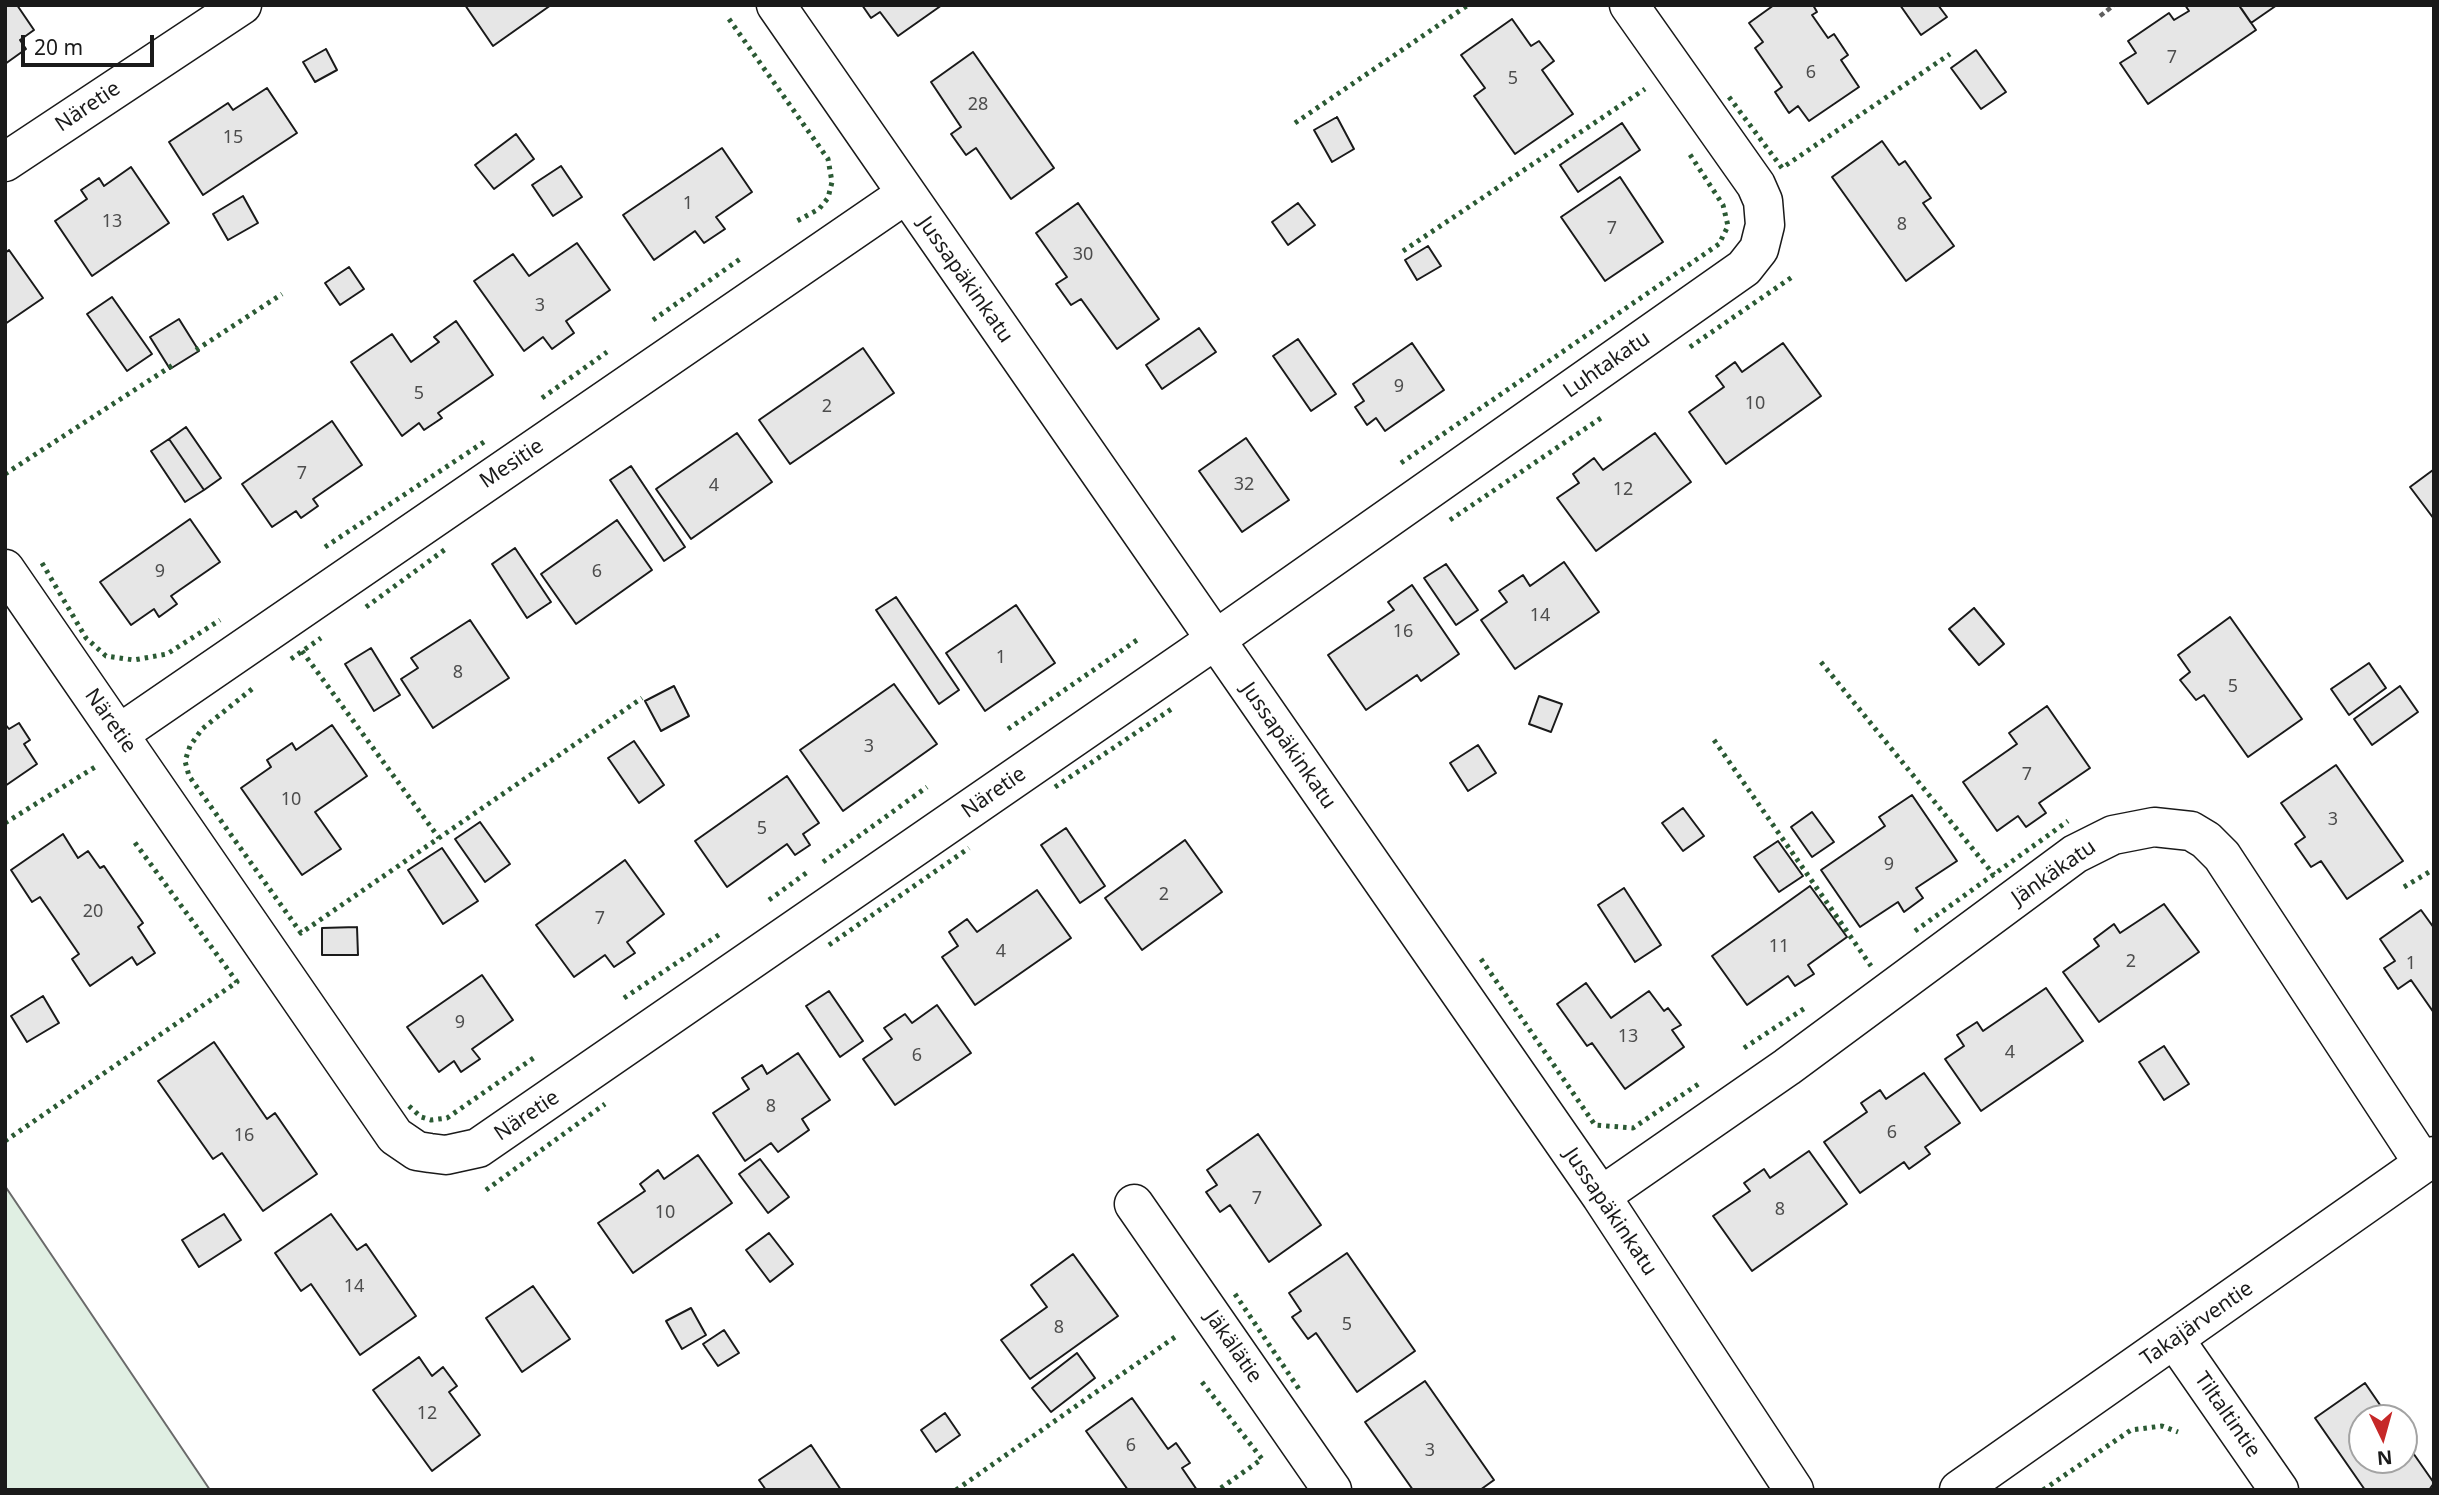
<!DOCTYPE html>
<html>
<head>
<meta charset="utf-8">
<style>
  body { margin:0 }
  #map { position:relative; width:2439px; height:1495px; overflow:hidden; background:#fff; font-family:"Noto Sans",sans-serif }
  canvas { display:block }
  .frame { position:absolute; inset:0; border:7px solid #1a1a1a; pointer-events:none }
  .north { position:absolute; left:2348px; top:1404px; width:70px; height:70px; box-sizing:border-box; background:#fff; border:2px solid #a3a3a3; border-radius:50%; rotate:175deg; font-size:19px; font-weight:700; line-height:28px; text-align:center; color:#1a1a1a }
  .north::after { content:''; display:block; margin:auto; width:24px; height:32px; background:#c62828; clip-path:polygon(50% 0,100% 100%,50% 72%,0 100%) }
  .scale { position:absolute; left:21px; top:35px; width:133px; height:32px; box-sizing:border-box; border:4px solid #1a1a1a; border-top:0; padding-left:9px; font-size:21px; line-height:24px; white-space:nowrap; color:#1a1a1a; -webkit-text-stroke:5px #fff; paint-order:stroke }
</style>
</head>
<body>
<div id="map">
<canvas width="2439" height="1495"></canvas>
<div class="frame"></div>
<div class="north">N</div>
<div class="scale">20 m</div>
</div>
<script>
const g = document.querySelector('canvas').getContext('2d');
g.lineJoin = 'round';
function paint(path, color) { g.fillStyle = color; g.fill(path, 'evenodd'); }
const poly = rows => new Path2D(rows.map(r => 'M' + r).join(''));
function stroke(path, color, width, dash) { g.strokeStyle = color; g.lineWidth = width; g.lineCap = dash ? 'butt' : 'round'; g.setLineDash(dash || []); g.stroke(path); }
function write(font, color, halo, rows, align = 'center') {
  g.font = font + ' "Noto Sans",sans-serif'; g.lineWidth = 5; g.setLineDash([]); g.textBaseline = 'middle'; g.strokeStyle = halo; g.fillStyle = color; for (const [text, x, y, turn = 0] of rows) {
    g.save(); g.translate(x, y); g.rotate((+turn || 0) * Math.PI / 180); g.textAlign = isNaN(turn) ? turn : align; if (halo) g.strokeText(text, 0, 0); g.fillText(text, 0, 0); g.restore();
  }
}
const green = poly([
  [5,1186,210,1490,5,1490,5,1186]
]);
const building = poly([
  [5,5,17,5,34,30,20,40,26,49,5,64,5,5],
  [465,5,551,5,493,46,465,5],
  [862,5,942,5,898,36,880,12,871,18,862,5],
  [1774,5,1813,5,1817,12,1812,15,1828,38,1834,34,1848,55,1841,60,1859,87,1809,121,1798,106,1789,113,1775,92,1782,87,1755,48,1763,42,1749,23,1774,5],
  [1900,5,1938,5,1947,17,1921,35,1900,5],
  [2185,5,2239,5,2256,30,2148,104,2120,63,2136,53,2128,41,2169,13,2174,20,2189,11,2185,5],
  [2243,5,2277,5,2251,23,2240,7,2243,5],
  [1512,19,1531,46,1539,41,1554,61,1542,70,1573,114,1515,154,1474,96,1485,88,1461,55,1512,19],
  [326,49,337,70,315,82,303,62,326,49],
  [1976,50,2006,92,1981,109,1951,68,1976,50],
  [973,52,1054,168,1011,199,976,148,966,155,951,134,961,127,931,82,973,52],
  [267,88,297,133,203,195,169,142,228,103,233,110,267,88],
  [1337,117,1354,149,1332,162,1314,130,1337,117],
  [1622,123,1640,150,1578,192,1560,165,1622,123],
  [516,134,534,159,494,189,475,165,516,134],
  [1882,141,1899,165,1905,161,1931,198,1923,203,1954,246,1906,281,1832,177,1882,141],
  [722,148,752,192,716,217,725,229,704,243,695,231,654,260,623,215,722,148],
  [561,166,582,197,553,216,532,185,561,166],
  [131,167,169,223,92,276,55,221,87,199,81,190,99,178,104,186,131,167],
  [1620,177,1663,242,1605,281,1561,217,1620,177],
  [243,196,258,223,228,240,213,214,243,196],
  [1078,203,1159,319,1117,349,1081,299,1071,305,1056,284,1067,277,1036,233,1078,203],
  [1298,203,1315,225,1288,245,1272,222,1298,203],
  [577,243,610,290,566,321,574,333,552,349,543,337,524,351,474,281,513,254,529,276,577,243],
  [1428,246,1441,266,1417,280,1405,260,1428,246],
  [9,250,43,298,5,324,5,253,9,250],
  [349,267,364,289,340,305,325,283,349,267],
  [112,297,152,354,127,371,87,314,112,297],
  [179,319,199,351,170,369,150,337,179,319],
  [456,321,493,375,438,413,442,418,424,430,419,423,402,436,351,362,392,334,411,362,439,342,434,337,456,321],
  [1199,328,1216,352,1162,389,1146,365,1199,328],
  [1298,339,1336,394,1311,411,1273,356,1298,339],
  [1412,343,1444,390,1385,431,1376,418,1367,425,1355,407,1364,401,1353,384,1412,343],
  [1783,343,1821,396,1726,464,1689,412,1724,387,1716,376,1735,362,1742,372,1783,343],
  [863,348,894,393,790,464,759,420,863,348],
  [332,421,362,465,313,499,318,506,301,518,296,511,272,527,242,484,332,421],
  [186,427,221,478,204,490,169,439,186,427],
  [737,433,772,482,691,539,656,489,737,433],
  [1655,433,1691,482,1596,551,1557,498,1579,483,1573,474,1594,458,1603,470,1655,433],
  [1246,438,1289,500,1242,532,1199,471,1246,438],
  [169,439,204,490,185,502,151,451,169,439],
  [631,466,685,547,664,561,610,480,631,466],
  [2433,470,2434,472,2434,519,2410,487,2433,470],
  [190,519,220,562,171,596,177,604,159,617,154,609,131,625,100,582,190,519],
  [617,520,652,570,576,624,541,574,617,520],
  [515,548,551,602,527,618,492,564,515,548],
  [1564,562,1599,612,1515,669,1481,620,1507,602,1499,591,1523,575,1530,586,1564,562],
  [1446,564,1478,610,1456,625,1424,578,1446,564],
  [1412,585,1459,654,1421,681,1417,675,1366,710,1328,655,1394,610,1388,602,1412,585],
  [896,597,959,690,939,704,876,610,896,597],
  [1016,605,1055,663,985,711,946,653,1016,605],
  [1974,608,2004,644,1979,665,1949,629,1974,608],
  [2230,617,2302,719,2248,757,2204,695,2196,700,2180,680,2190,672,2178,655,2230,617],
  [470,620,509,678,433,728,401,679,418,668,411,658,470,620],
  [371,648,400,695,374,711,345,664,371,648],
  [2369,663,2386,688,2349,715,2331,689,2369,663],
  [894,684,937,744,843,811,800,750,894,684],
  [674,686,689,716,661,731,645,701,674,686],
  [2400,686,2418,712,2372,745,2354,719,2400,686],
  [1539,696,1562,704,1551,732,1529,724,1539,696],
  [2047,706,2090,768,2039,803,2046,813,2026,827,2018,816,1997,831,1963,782,2017,744,2009,733,2047,706],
  [19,723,30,740,24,744,37,764,5,786,5,724,9,729,19,723],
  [332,725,367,776,315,812,341,849,302,875,241,788,271,767,267,760,292,743,296,750,332,725],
  [634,741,664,785,639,803,608,758,634,741],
  [1478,745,1496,773,1468,791,1450,763,1478,745],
  [2336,765,2403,861,2347,899,2321,861,2311,867,2295,844,2305,837,2281,803,2336,765],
  [787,776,819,823,803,834,810,845,795,855,787,844,727,887,695,841,787,776],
  [1912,795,1957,861,1916,888,1923,898,1904,912,1898,902,1860,927,1821,870,1885,826,1879,817,1912,795],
  [1683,808,1704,836,1683,851,1662,823,1683,808],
  [1812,812,1834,842,1812,857,1791,827,1812,812],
  [480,822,510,864,485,882,455,839,480,822],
  [1066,828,1105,886,1080,903,1041,845,1066,828],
  [63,834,78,858,88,851,100,868,104,866,143,923,138,927,155,953,137,965,132,957,90,986,72,959,79,954,40,897,32,902,11,870,63,834],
  [1185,840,1222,892,1142,950,1105,898,1185,840],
  [1778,841,1803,876,1779,892,1754,857,1778,841],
  [442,848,478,901,443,924,408,870,442,848],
  [625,860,664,914,627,942,635,953,614,967,605,955,574,977,536,925,625,860],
  [1810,886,1847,937,1808,965,1814,974,1795,986,1788,976,1747,1005,1712,956,1810,886],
  [1624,888,1661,945,1635,962,1598,905,1624,888],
  [1037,890,1071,938,975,1005,942,957,958,946,949,932,967,919,977,932,1037,890],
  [2164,904,2199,952,2099,1022,2063,972,2099,946,2094,939,2114,924,2120,933,2164,904],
  [2421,910,2434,928,2434,1013,2411,980,2398,989,2384,968,2395,961,2380,939,2421,910],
  [357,927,358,955,322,955,322,928,357,927],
  [482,975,513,1020,472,1049,480,1059,461,1072,454,1061,439,1072,407,1027,482,975],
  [1586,983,1611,1018,1649,991,1664,1011,1668,1008,1681,1025,1672,1030,1684,1047,1625,1089,1592,1043,1587,1046,1557,1004,1586,983],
  [2046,988,2083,1041,1981,1111,1945,1059,1964,1046,1957,1035,1977,1022,1983,1031,2046,988],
  [829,991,863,1041,840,1057,806,1006,829,991],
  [43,996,59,1023,27,1042,11,1016,43,996],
  [937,1005,971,1053,895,1105,863,1059,892,1039,884,1028,905,1014,912,1023,937,1005],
  [214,1042,267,1119,275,1113,317,1174,263,1211,222,1153,213,1159,158,1081,214,1042],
  [2164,1046,2189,1084,2164,1100,2139,1062,2164,1046],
  [798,1053,830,1100,802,1119,809,1130,778,1152,771,1143,745,1161,713,1113,749,1089,742,1078,762,1065,767,1074,798,1053],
  [1924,1073,1960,1123,1925,1147,1930,1154,1909,1169,1904,1162,1860,1193,1824,1142,1867,1112,1861,1103,1880,1090,1886,1099,1924,1073],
  [1258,1134,1321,1225,1269,1262,1230,1205,1220,1212,1206,1192,1217,1185,1207,1170,1258,1134],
  [1809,1151,1847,1204,1752,1271,1713,1216,1750,1191,1744,1183,1764,1169,1770,1178,1809,1151],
  [698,1155,732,1203,633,1273,598,1223,645,1191,640,1184,658,1170,664,1179,698,1155],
  [760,1159,789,1197,768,1213,739,1174,760,1159],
  [224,1214,241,1240,199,1267,182,1240,224,1214],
  [331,1214,357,1250,366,1244,416,1316,360,1355,311,1284,301,1291,275,1253,331,1214],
  [769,1233,793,1264,770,1282,746,1250,769,1233],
  [1347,1253,1415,1351,1357,1392,1316,1333,1308,1339,1292,1317,1301,1311,1289,1293,1347,1253],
  [1073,1254,1118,1316,1030,1379,1001,1340,1047,1307,1031,1285,1073,1254],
  [533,1286,570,1339,522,1372,486,1318,533,1286],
  [691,1308,706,1335,682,1349,666,1321,691,1308],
  [724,1330,739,1353,718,1366,703,1344,724,1330],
  [1077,1353,1095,1378,1051,1412,1032,1388,1077,1353],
  [419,1357,432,1376,443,1367,457,1386,449,1392,480,1435,432,1471,373,1390,419,1357],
  [1425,1381,1494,1480,1480,1490,1413,1490,1365,1422,1425,1381],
  [2365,1383,2389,1418,2362,1418,2362,1460,2404,1460,2404,1440,2434,1483,2429,1490,2365,1490,2315,1418,2365,1383],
  [1132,1398,1168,1449,1176,1443,1190,1463,1182,1468,1197,1490,1128,1490,1086,1431,1132,1398],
  [945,1413,960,1435,936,1452,921,1430,945,1413],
  [811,1445,841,1490,766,1490,759,1480,811,1445]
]);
const path = poly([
  [2100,16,2114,5]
]);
const minor = poly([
  [776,5,1601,1196,1794,1490],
  [5,162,242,5],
  [5,569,395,1136,417,1151,430,1153,446,1155,478,1148,1215,640,1744,268,1759,249,1765,225,1763,201,1756,185,1629,5],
  [119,734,906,194],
  [1601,1196,1787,1067,2075,854,2113,835,2154,827,2191,831,2206,840,2222,856,2423,1163],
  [1134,1204,1332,1490],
  [2175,1340,2279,1490]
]);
const tertiary = poly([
  [1959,1490,2434,1156]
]);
const hedge = poly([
  [729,19,828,159,832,182,828,198,819,209,797,221],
  [1729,97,1782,168,1950,54],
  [1295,123,1468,5],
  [1403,251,1645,89],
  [653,320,740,259],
  [1690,347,1795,275],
  [196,350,282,294],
  [542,398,607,352],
  [1401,463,1719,244,1728,226,1723,205,1689,153],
  [5,474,173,365],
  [1450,520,1601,418],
  [325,547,487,440],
  [42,563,86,638,106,656,134,660,167,654,220,620],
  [366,607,447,548],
  [302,651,439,838],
  [291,659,321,638],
  [1821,662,1994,875],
  [252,689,202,729,190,746,185,761,189,776,301,933,642,698],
  [1008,729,1137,640],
  [1714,740,1871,966],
  [1055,787,1173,708],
  [5,823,95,767],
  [823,862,927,787],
  [2404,887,2434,869],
  [769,900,809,871],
  [1915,931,2068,821],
  [829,945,969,848],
  [1481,959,1595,1125,1633,1128,1700,1083],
  [624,998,723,932],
  [1744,1048,1805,1008],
  [409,1106,421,1117,431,1120,447,1118,535,1057],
  [5,1141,237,982,133,840],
  [486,1190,605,1104],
  [1235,1294,1299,1389],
  [1202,1382,1262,1459,1218,1490],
  [956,1490,1175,1337],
  [2043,1490,2131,1430,2162,1426,2178,1432]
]);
const numberNames = [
  ["7",2172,58],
  ["6",1811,73],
  ["5",1513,79],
  ["28",978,105],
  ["15",233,138],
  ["1",688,204],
  ["13",112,222],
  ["8",1902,225],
  ["7",1612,229],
  ["30",1083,255],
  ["3",540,306],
  ["9",1399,387],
  ["5",419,394],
  ["10",1755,404],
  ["2",827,407],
  ["7",302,474],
  ["32",1244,485],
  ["4",714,486],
  ["12",1623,490],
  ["9",160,572],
  ["6",597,572],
  ["14",1540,616],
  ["16",1403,632],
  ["1",1001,658],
  ["8",458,673],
  ["5",2233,687],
  ["3",869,747],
  ["7",2027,775],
  ["10",291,800],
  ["3",2333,820],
  ["5",762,829],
  ["9",1889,865],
  ["2",1164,895],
  ["20",93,912],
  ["7",600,919],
  ["11",1779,947],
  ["4",1001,952],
  ["2",2131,962],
  ["1",2411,964],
  ["9",460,1023],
  ["13",1628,1037],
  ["4",2010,1053],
  ["6",917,1056],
  ["8",771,1107],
  ["6",1892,1133],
  ["16",244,1136],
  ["7",1257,1199],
  ["8",1780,1210],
  ["10",665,1213],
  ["14",354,1287],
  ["5",1347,1325],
  ["8",1059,1328],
  ["12",427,1414],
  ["6",1131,1446],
  ["3",1430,1451]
];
const streetNames = [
  ["Näretie",88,107,-34],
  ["Jussapäkinkatu",965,280,55],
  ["Luhtakatu",1607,365,-35],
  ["Mesitie",512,464,-34],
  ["Näretie",110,721,55],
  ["Jussapäkinkatu",1288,746,55],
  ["Näretie",994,793,-35],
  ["Jänkäkatu",2054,873,-35],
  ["Näretie",527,1116,-34],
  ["Jussapäkinkatu",1610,1212,56],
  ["Takajärventie",2197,1324,-35],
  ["Jäkälätie",1233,1347,55],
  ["Tiltaltintie",2227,1415,55]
];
paint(green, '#e0efe3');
stroke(green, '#6a6a6a', 2);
paint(building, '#e6e6e6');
stroke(building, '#1a1a1a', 2);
stroke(minor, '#1a1a1a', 41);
stroke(tertiary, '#1a1a1a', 41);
stroke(path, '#5f5f5f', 4.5, [5, 3.5]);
stroke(minor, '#fff', 38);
stroke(tertiary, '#fff', 38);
stroke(hedge, '#2b5a34', 5, [3.5, 5]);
write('18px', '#4d4d4d', null, numberNames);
write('21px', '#1a1a1a', '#fff', streetNames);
</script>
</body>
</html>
